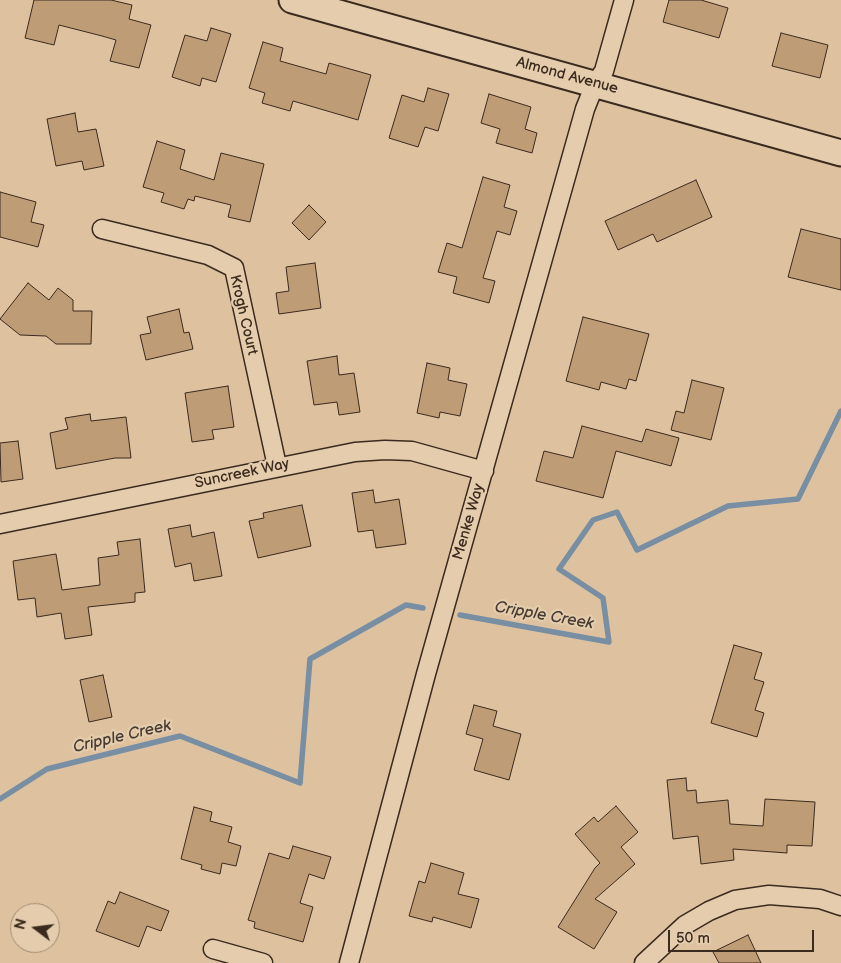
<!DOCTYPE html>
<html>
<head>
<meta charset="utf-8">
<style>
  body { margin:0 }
  #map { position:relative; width:841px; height:963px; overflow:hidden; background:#dec29f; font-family:"Balsamiq Sans",sans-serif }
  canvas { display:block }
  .north { position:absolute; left:10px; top:903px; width:50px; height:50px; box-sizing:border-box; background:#e4ccac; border:1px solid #a08b73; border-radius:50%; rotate:285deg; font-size:14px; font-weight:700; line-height:20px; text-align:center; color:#3b2a1e }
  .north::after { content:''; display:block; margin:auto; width:18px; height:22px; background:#3b2a1e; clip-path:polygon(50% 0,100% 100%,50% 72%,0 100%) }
  .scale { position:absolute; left:668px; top:930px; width:146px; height:22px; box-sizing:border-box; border:2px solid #3b2a1e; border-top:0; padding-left:6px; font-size:15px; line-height:18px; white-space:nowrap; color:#3b2a1e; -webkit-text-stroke:4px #e4ccac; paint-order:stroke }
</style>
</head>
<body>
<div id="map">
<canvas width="841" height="963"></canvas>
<div class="north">N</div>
<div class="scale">50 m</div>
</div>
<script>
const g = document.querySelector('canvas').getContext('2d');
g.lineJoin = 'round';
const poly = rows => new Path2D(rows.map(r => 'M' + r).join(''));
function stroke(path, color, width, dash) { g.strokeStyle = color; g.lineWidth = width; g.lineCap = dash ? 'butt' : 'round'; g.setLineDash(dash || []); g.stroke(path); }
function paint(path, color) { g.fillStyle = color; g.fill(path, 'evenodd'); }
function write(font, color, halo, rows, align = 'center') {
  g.font = font + ' "Balsamiq Sans",sans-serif'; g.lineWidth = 4.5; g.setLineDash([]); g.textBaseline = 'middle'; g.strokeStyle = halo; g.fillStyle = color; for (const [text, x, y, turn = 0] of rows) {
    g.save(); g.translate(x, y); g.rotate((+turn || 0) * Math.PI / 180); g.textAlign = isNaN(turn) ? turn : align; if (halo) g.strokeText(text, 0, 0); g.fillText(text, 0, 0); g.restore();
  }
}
const stream = poly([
  [460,615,609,642,603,598,559,569,593,520,617,512,637,550,728,506,798,499,841,411],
  [0,799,47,769,180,736,300,783,310,659,406,605,423,608]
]);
const building = poly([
  [34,0,111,0,132,5,129,19,151,25,139,68,110,61,116,40,102,36,59,25,54,45,25,38,34,0],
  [669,0,701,0,728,8,719,38,663,22,669,0],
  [211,28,231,34,216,82,202,78,200,86,172,77,185,35,207,41,211,28],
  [781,33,828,45,820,78,772,66,781,33],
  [263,42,283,48,280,61,326,74,329,63,371,75,358,120,293,101,290,111,262,103,265,93,249,88,263,42],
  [428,88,449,94,438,131,425,127,418,147,389,138,402,95,424,102,428,88],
  [489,94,531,107,525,129,537,133,532,153,496,143,500,129,481,123,489,94],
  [75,113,78,132,96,129,104,166,84,170,82,161,56,166,47,119,75,113],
  [157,141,185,150,180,169,214,180,221,153,264,164,250,222,228,217,231,205,195,196,194,201,188,199,184,209,161,202,164,193,143,187,157,141],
  [483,177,510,185,504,207,517,211,510,235,497,231,483,278,495,281,489,303,453,293,457,277,438,272,447,243,462,248,483,177],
  [696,180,712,217,657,242,653,234,618,250,605,221,696,180],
  [0,192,36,202,31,222,44,225,38,247,0,237,0,192],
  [309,205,326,222,309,240,292,223,309,205],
  [801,229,841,239,841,290,788,277,801,229],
  [315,263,321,308,279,314,276,293,289,291,286,267,315,263],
  [28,283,49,300,58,288,73,300,73,311,92,311,91,344,56,344,46,336,20,335,0,319,28,283],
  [179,309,184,333,189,332,193,349,146,360,140,335,151,333,147,317,179,309],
  [583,317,649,334,636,381,629,379,626,389,601,382,599,390,566,381,583,317],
  [337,356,339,375,354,373,360,412,339,415,337,402,314,405,307,361,337,356],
  [427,363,450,368,448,380,467,384,460,416,440,412,439,418,417,413,427,363],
  [692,380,724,388,711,440,671,430,676,411,684,413,692,380],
  [228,386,234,427,212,430,214,439,192,442,185,393,228,386],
  [90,414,91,421,126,417,131,458,115,458,56,469,50,433,68,429,65,418,90,414],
  [582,426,642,442,646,429,679,438,671,466,616,451,603,498,536,481,544,451,573,458,582,426],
  [18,441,23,479,1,482,0,443,18,441],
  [373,490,375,503,399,499,406,544,376,548,373,530,358,532,352,493,373,490],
  [302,505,311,546,258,558,249,521,264,518,263,513,302,505],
  [190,525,192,537,214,532,222,576,194,581,191,563,175,567,168,529,190,525],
  [140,539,145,592,135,593,135,602,88,607,92,635,65,639,61,613,37,617,35,598,18,600,13,561,56,554,62,590,100,585,98,558,119,555,117,542,140,539],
  [734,645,762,653,754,679,764,682,755,710,764,713,757,737,711,723,734,645],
  [103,675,112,717,89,722,80,680,103,675],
  [474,705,497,711,493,726,521,734,509,780,474,770,483,739,466,734,474,705],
  [686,778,687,791,696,790,697,803,728,800,730,824,763,826,765,799,815,802,812,846,787,845,787,853,733,849,734,860,701,864,698,836,673,839,667,780,686,778],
  [616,806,638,832,621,847,635,864,595,899,617,912,594,949,558,927,595,868,600,863,575,834,594,817,598,822,616,806],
  [194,807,212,812,210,821,232,827,228,842,241,846,236,866,222,863,220,874,201,869,202,865,181,859,194,807],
  [293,846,331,857,324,879,309,874,300,903,313,907,303,942,254,928,255,922,248,920,269,853,289,859,293,846],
  [431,863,464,873,458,894,479,899,471,928,433,917,432,922,409,916,419,881,425,883,431,863],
  [120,892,169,911,161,931,147,926,139,947,96,931,108,901,115,904,120,892],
  [748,935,761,963,719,963,713,952,748,935]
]);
const street = poly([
  [102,229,208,255,234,268,277,466],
  [0,524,355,452,385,450,412,451,484,471],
  [213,949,263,963],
  [349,963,426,674,585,109,595,84,604,71,624,0],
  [644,963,685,925,709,911,735,900,769,895,820,899,841,906]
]);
const secondary = poly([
  [292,0,841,153]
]);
const streetNames = [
  ["Almond Avenue",567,76,15],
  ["Krogh Court",243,315,77],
  ["Suncreek Way",242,474,-12],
  ["Menke Way",469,522,-74]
];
const waterNames = [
  ["Cripple Creek",544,616,10],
  ["Cripple Creek",122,737,-13]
];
stroke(stream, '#778ea3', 5.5);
paint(building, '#be9c76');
stroke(building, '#3b2a1e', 1);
stroke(street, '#3b2a1e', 21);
stroke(secondary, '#3b2a1e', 29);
stroke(street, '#e4ccac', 18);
stroke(secondary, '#e4ccac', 25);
write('15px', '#3b2a1e', '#e4ccac', streetNames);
write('italic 16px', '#453b34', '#e4ccac', waterNames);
</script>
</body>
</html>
